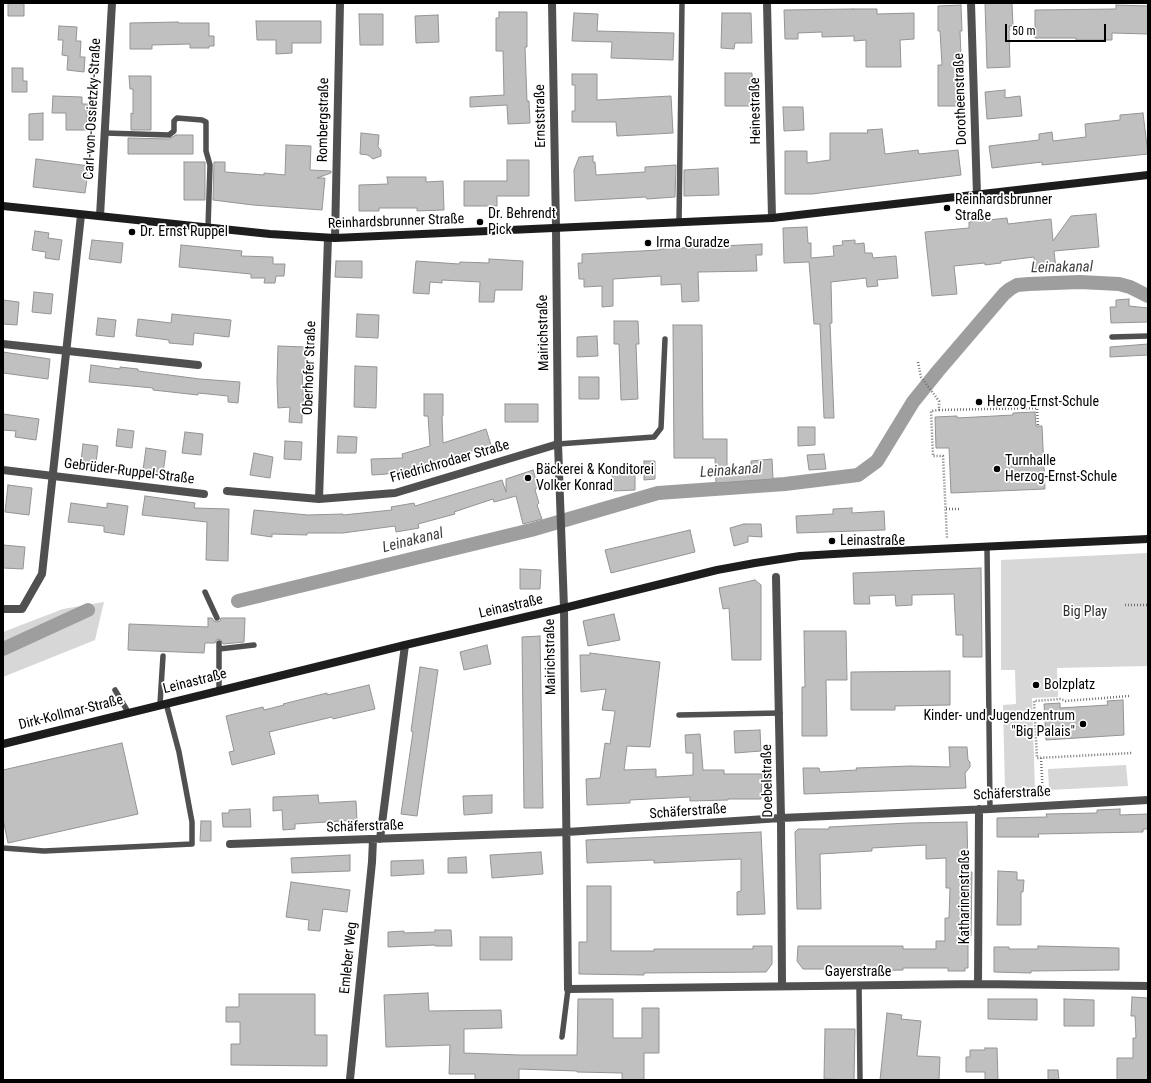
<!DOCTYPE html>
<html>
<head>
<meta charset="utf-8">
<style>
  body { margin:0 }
  #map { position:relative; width:1151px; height:1083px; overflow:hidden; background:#fff; font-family:"Roboto Condensed",sans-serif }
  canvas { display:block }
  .frame { position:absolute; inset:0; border:4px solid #000; pointer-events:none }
  .scale { position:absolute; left:1005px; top:24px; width:101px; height:18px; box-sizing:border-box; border:2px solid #000; border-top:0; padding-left:5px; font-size:12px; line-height:14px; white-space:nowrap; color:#000; -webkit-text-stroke:3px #fff; paint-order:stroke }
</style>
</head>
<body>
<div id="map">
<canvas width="1151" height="1083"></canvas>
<div class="frame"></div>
<div class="scale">50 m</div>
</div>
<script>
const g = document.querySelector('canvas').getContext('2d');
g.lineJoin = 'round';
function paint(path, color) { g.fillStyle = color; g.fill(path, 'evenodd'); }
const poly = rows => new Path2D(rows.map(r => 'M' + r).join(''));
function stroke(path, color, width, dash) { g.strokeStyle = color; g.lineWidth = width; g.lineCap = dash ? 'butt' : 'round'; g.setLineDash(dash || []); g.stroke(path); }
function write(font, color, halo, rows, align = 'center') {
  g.font = font + ' "Roboto Condensed",sans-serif'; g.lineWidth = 3.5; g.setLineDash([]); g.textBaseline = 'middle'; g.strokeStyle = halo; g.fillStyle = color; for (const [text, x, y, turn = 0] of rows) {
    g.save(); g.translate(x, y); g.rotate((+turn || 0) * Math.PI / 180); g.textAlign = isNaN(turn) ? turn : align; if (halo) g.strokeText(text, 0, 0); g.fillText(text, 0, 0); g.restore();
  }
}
const green = poly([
  [1148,553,1148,666,1057,668,1058,697,1032,698,1035,790,1005,792,1003,705,1016,704,1015,670,1001,670,1001,560],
  [104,602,95,640,3,677,3,632,63,609],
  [1126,765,1128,786,1049,790,1048,769]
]);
const canal = poly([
  [238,601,531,530,658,493,785,484,858,475,877,461,913,402,938,371,1004,294,1010,289,1017,285,1029,284,1080,282,1119,284,1130,287,1148,296],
  [3,649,88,610]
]);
const building = poly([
  [8,3,24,3,24,16,8,16,8,3],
  [985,3,1012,3,1013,26,1009,26,1010,30,1009,31,1010,67,987,68,985,3],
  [961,5,962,31,960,31,961,56,956,56,957,106,938,106,938,65,942,65,940,31,938,31,938,6,961,5],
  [1116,5,1148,6,1148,34,1112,33,1112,40,1076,40,1076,38,1035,38,1035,10,1116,9,1116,5],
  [853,9,877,9,877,14,914,13,914,39,900,40,901,67,866,67,866,40,854,41,854,36,822,37,822,32,798,33,798,39,785,39,784,10,853,9],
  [499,12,527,12,527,47,525,47,527,101,529,101,530,123,508,124,507,105,470,107,470,97,504,95,503,51,496,51,496,18,499,18,499,12],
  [574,13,598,14,597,31,674,33,673,60,611,58,612,42,572,41,574,13],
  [722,13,751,13,752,43,735,43,734,49,721,48,722,13],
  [359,14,383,14,383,45,360,45,359,14],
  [438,15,439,42,416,43,415,16,438,15],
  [256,21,321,21,321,43,292,43,292,53,276,54,276,40,257,40,256,21],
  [178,22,179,23,209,23,209,36,214,36,214,46,209,46,209,48,190,48,190,44,152,45,152,49,130,49,130,23,178,22],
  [59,26,77,27,76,41,81,41,80,57,85,57,84,72,67,70,68,56,62,55,63,40,58,40,59,26],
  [12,68,23,68,23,81,27,81,27,92,12,92,12,68],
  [725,73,752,73,753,106,725,106,725,73],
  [572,74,597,74,597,100,671,96,673,133,617,136,616,122,572,122,572,111,575,111,575,85,572,85,572,74],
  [129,76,151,76,151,130,131,130,131,113,133,114,133,89,130,89,129,76],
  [1005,90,1005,98,1020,96,1022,116,987,119,985,92,1005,90],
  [53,96,82,97,82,104,88,104,86,130,66,130,66,113,52,113,53,96],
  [783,107,803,107,804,130,784,131,783,107],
  [43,113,43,140,29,140,29,114,43,113],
  [1143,113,1148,154,1042,165,1042,162,992,168,989,146,1039,140,1039,134,1052,132,1053,141,1086,137,1085,124,1120,120,1120,115,1143,113],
  [882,129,885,154,918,150,919,154,958,150,961,175,812,194,785,194,785,151,807,151,807,163,830,160,830,133,868,133,867,130,882,129],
  [361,133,379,135,378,147,381,150,381,156,373,159,368,155,360,154,361,133],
  [176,135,193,135,193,154,128,154,128,138,169,139,176,135],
  [286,145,311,146,310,170,331,171,331,173,317,178,325,178,322,210,253,205,213,200,214,162,225,162,225,172,264,175,264,173,285,175,286,145],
  [593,156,593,162,595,162,596,175,645,172,645,167,676,165,675,197,647,199,646,197,575,201,574,170,579,157,593,156],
  [36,159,89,166,85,193,33,187,36,159],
  [507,160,529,160,529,196,497,196,497,206,464,206,464,181,507,181,507,160],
  [184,162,205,162,205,200,184,200,184,162],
  [718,168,719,195,684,196,684,170,718,168],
  [387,177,426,177,426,182,443,181,444,210,417,211,417,208,379,208,379,211,359,211,359,185,388,184,387,177],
  [1096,214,1099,247,1054,251,1056,269,1035,271,1034,257,1001,261,1001,263,985,265,985,263,954,266,957,294,932,296,925,232,969,228,969,222,1007,218,1008,224,1051,219,1053,241,1071,216,1096,214],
  [807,227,808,243,811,243,811,258,834,256,833,246,843,245,842,241,855,240,855,244,864,243,865,253,872,253,873,258,896,256,898,278,877,280,878,286,867,287,866,278,831,282,832,323,830,323,834,418,824,418,820,324,814,324,809,262,784,263,783,228,807,227],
  [35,231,49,233,48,238,62,240,59,260,45,258,46,252,32,250,35,231],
  [92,240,123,243,121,263,89,259,92,240],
  [762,244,762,255,756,255,757,271,698,272,699,301,682,302,681,284,661,285,661,276,613,279,613,306,602,307,602,286,584,287,584,279,579,279,578,263,582,263,582,254,660,250,660,249,762,244],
  [181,245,242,251,241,256,273,257,273,264,285,264,284,276,276,276,275,283,264,283,265,278,251,278,251,274,179,267,181,245],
  [489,259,523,261,522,290,495,290,494,302,479,302,480,282,442,280,442,283,430,282,429,294,413,293,416,261,459,264,460,262,489,263,489,259],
  [336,261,362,261,362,278,335,277,336,261],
  [34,292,53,294,51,314,32,312,34,292],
  [1129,299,1129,306,1148,308,1148,322,1111,323,1110,307,1116,307,1116,300,1129,299],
  [3,300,19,302,17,325,3,324,3,300],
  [172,314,231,320,229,337,194,333,193,345,169,343,169,340,136,336,138,319,171,323,172,314],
  [357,314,379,315,378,338,356,337,357,314],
  [98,318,116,320,114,337,96,335,98,318],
  [614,321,638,321,639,344,636,344,638,399,621,400,619,344,614,344,614,321],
  [673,325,702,325,703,439,727,439,727,469,751,468,751,461,772,459,773,479,716,483,715,458,674,458,673,325],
  [597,336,598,356,577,357,577,337,597,336],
  [1148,344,1148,355,1110,357,1110,347,1148,344],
  [278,346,306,347,305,372,302,372,304,407,302,407,302,423,289,422,290,407,278,408,277,381,278,346],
  [3,352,50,359,48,379,3,373,3,352],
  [91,365,120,369,120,367,138,369,138,371,200,379,240,382,238,403,228,402,228,396,198,393,198,395,153,390,153,388,89,382,91,365],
  [355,366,377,367,376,408,354,407,355,366],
  [579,377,599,377,599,399,579,399,579,377],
  [424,394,443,394,443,416,442,416,443,443,486,429,491,445,440,461,387,474,372,475,371,459,403,458,402,454,430,446,428,416,424,416,424,394],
  [505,404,538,404,538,422,505,422,505,404],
  [1035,412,1036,426,1042,426,1045,489,951,493,949,448,936,448,935,417,957,416,957,418,1013,415,1013,413,1035,412],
  [3,414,39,419,36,440,15,437,16,431,3,430,3,414],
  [798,427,815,427,815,445,798,446,798,427],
  [118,429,134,431,132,448,116,446,118,429],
  [185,432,203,434,201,455,182,453,185,432],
  [338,436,357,437,356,453,337,453,338,436],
  [285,441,302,442,301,460,284,459,285,441],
  [83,444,98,446,96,463,81,461,83,444],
  [146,448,166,451,163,473,143,470,146,448],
  [254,453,273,457,270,478,250,475,254,453],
  [824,454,826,469,809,470,807,455,824,454],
  [644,461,655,461,655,479,644,480,644,461],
  [533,470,538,486,535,490,539,503,537,505,542,519,523,524,516,496,494,502,493,499,454,512,455,514,418,524,419,528,396,532,395,526,343,533,307,533,307,535,272,534,272,537,251,534,254,510,308,515,343,514,343,515,392,510,391,507,414,503,415,506,502,480,506,492,506,479,533,470],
  [635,471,635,490,613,491,612,472,635,471],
  [8,485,32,488,29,515,5,512,8,485],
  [145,496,195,503,194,508,229,509,228,561,206,560,207,522,142,515,145,496],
  [71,503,107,508,107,503,128,506,124,535,104,532,104,526,68,522,71,503],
  [852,508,852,513,884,511,885,530,797,533,796,516,833,514,833,509,852,508],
  [744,524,761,524,762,537,748,536,748,542,734,546,730,528,744,524],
  [690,530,695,552,611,573,605,550,690,530],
  [3,545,25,547,23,569,3,568,3,545],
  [981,568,982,657,963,657,963,635,956,635,954,594,912,595,912,605,896,606,895,595,869,596,870,604,854,604,853,573,981,568],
  [520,569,541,570,540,589,520,589,520,569],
  [755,580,761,585,761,660,732,660,729,608,723,609,719,588,755,580],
  [614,614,620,640,588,646,583,621,614,614],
  [208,618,212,618,214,621,217,622,220,621,221,618,245,618,244,642,223,644,221,640,217,639,215,643,205,643,204,653,128,650,129,624,208,627,208,618],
  [804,631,846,631,847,680,826,680,827,736,802,736,802,687,805,687,804,631],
  [540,636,543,808,524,808,522,637,540,636],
  [487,645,491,664,464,670,460,652,487,645],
  [590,653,660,662,650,747,627,746,624,770,656,769,656,777,693,775,693,753,686,753,685,735,700,734,703,770,724,770,724,774,762,774,761,799,728,799,728,800,690,801,690,797,630,800,630,803,587,805,586,779,600,778,605,743,610,744,615,711,602,710,606,689,581,692,580,655,590,655,590,653],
  [420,667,438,670,417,816,401,814,413,732,411,731,420,667],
  [950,671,950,705,895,706,895,710,851,710,851,672,950,671],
  [369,685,375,709,333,719,332,717,269,732,275,754,232,765,229,752,234,751,226,716,263,707,264,710,284,705,283,704,327,693,327,695,369,685],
  [1123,700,1124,735,1046,740,1044,704,1060,703,1060,708,1108,705,1107,701,1123,700],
  [760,730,761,751,735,753,734,731,760,730],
  [122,743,138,814,8,843,3,819,3,770,122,743],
  [949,747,967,747,968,760,970,762,970,767,965,773,966,788,804,794,803,768,819,768,820,772,857,770,856,768,910,766,950,767,949,747],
  [318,795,319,803,356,801,357,820,295,824,295,829,283,830,282,810,273,811,273,797,318,795],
  [492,795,492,813,464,815,463,796,492,795],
  [250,809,251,827,223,827,222,813,229,813,229,810,250,809],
  [1120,809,1120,815,1148,814,1148,829,1143,829,1143,832,1038,834,1039,837,997,837,997,818,1047,817,1046,814,1097,813,1097,810,1120,809],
  [201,821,211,821,211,841,200,841,201,821],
  [967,822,968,872,972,872,971,936,968,936,968,968,965,968,965,971,948,971,948,968,903,968,903,970,862,971,826,971,826,969,803,969,797,961,798,946,903,946,903,949,936,949,936,941,945,941,945,918,949,918,950,888,946,888,946,858,926,859,926,845,872,848,872,851,820,854,821,909,797,909,795,832,798,829,829,829,829,827,909,823,967,822],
  [761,832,765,914,737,915,737,892,741,891,741,859,654,863,654,860,587,863,586,840,761,832],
  [541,852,543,874,492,878,490,855,541,852],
  [350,855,350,871,292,873,291,858,350,855],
  [466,857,467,873,448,873,448,858,466,857],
  [423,860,424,874,391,876,391,861,423,860],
  [998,871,1017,872,1017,880,1024,880,1023,892,1021,892,1021,925,997,925,998,871],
  [291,882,350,890,347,912,323,909,320,931,308,930,309,920,286,917,291,882],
  [587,886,611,886,611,951,654,951,654,949,753,949,753,946,772,946,772,964,766,972,644,973,644,975,579,974,579,942,587,942,587,886],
  [435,930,451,930,452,946,435,946,435,945,388,947,388,932,404,931,404,933,435,932,435,930],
  [480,937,512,937,512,960,480,960,480,937],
  [1038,946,1119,948,1119,970,1031,971,1031,973,994,972,994,947,1009,947,1009,949,1038,949,1038,946],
  [428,993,429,1011,501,1010,502,1028,464,1029,464,1053,520,1055,577,1055,578,999,613,999,613,1038,642,1038,642,1008,659,1008,659,1053,644,1053,644,1080,622,1080,622,1073,577,1072,577,1071,519,1069,519,1080,475,1080,475,1074,449,1074,450,1045,386,1047,384,995,428,993],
  [239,994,315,994,315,1035,327,1035,327,1066,231,1065,231,1044,240,1044,240,1022,226,1022,226,1007,239,1007,239,994],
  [1132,997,1148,998,1148,1080,1117,1080,1117,1058,1133,1058,1133,1038,1136,1038,1135,1016,1131,1016,1132,997],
  [988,999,1037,999,1037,1020,988,1019,988,999],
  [1064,999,1094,1000,1094,1026,1064,1026,1064,999],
  [887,1013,902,1015,901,1019,921,1021,917,1056,940,1057,939,1080,880,1080,887,1013],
  [825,1029,855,1029,854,1080,824,1079,825,1029],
  [985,1048,997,1048,998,1080,985,1080,985,1072,966,1072,966,1057,970,1057,970,1050,985,1050,985,1048],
  [1048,1070,1058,1070,1059,1080,1048,1080,1048,1070]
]);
const path = poly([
  [918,362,921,377,939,401,939,410,931,411,933,456,943,456,947,539],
  [939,410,1037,408,1038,426],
  [946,509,959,509],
  [1125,605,1148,605],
  [1129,696,1066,701,1060,699,1034,701,1037,758,1132,753],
  [1041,758,1043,797]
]);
const lane = poly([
  [105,133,169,135,174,131,174,121,177,118,202,120,206,122,206,151,210,165,208,228],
  [679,222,682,3],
  [1112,337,1148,336],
  [558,444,654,437,661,428,665,339],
  [987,546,990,809],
  [205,592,217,618],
  [219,649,254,645],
  [115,690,128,712],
  [219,690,219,643],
  [160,704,163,656],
  [679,715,780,713],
  [3,848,44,851,192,844,192,822,179,752,166,703],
  [859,985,860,1080],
  [562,1037,568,989]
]);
const street = poly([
  [552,3,556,228,558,444,564,608,568,989,978,984,1148,986],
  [767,3,772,218],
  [971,3,977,195],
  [100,216,112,3],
  [335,238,340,3],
  [3,344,198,365],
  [3,470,204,494],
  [227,491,319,499,395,493,558,444],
  [319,499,328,238],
  [776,577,781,818,782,986],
  [3,609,22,609,42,574,81,215],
  [380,839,405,645],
  [230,844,567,832,781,818,990,809,1148,800],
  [978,984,979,809],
  [350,1079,372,862,373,839]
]);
const secondary = poly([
  [3,206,270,234,335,238,772,218,1148,175],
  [3,744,405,645,564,608,717,570,755,563,800,556,851,553,1148,539]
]);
const markers = [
  [947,208,4,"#000"],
  [480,222,4,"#000"],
  [132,232,4,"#000"],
  [648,243,4,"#000"],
  [979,402,4,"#000"],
  [997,469,4,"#000"],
  [528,478,4,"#000"],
  [832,541,4,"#000"],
  [1036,685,4,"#000"],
  [1083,724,4,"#000"]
];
const streetNames = [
  ["Dorotheenstraße",961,99,-92],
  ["Carl-von-Ossietzky-Straße",93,109,-87],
  ["Heinestraße",756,111,-91],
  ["Ernststraße",541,116,-91],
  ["Rombergstraße",324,120,-89],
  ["Reinhardsbrunner Straße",396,222,-2],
  ["Mairichstraße",544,333,-91],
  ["Oberhofer Straße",310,368,-88],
  ["Friedrichrodaer Straße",450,462,-16],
  ["Gebrüder-Ruppel-Straße",129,472,7],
  ["Leinastraße",511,607,-13],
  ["Mairichstraße",551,657,-91],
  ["Leinastraße",195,682,-14],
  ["Dirk-Kollmar-Straße",71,713,-14],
  ["Doebelstraße",768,781,-91],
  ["Schäferstraße",1012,794,-3],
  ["Schäferstraße",688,812,-4],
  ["Schäferstraße",365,827,-2],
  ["Katharinenstraße",965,897,-90],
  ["Emleber Weg",349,958,-84],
  ["Gayerstraße",858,972]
];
const poiNames = [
  ["Reinhardsbrunner",955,200],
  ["Straße",955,216],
  ["Dr. Behrendt",488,214],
  ["Pick",488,230],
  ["Dr. Ernst Ruppel",140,232],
  ["Irma Guradze",656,243],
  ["Herzog-Ernst-Schule",987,402],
  ["Turnhalle",1005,461],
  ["Herzog-Ernst-Schule",1005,477],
  ["Bäckerei & Konditorei",536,470],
  ["Volker Konrad",536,486],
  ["Leinastraße",840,541],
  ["Bolzplatz",1044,685],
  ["Kinder- und Jugendzentrum",1075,716,"right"],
  ["\"Big Palais\"",1075,732,"right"]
];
const parkNames = [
  ["Big Play",1085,612]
];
const waterNames = [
  ["Leinakanal",1062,268,-1],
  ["Leinakanal",731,471,-4],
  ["Leinakanal",413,541,-14]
];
paint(green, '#d7d7d7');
stroke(canal, '#9e9e9e', 14);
paint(building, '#c0c0c0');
stroke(building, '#949494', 1);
stroke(path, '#727272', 2.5, [1, 2]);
stroke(lane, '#505050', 5.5);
stroke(street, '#505050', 8);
stroke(secondary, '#1d1d1d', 8);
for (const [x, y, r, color] of markers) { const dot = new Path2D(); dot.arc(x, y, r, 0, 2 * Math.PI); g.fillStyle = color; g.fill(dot); stroke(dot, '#fff', 1.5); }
write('14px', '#000', '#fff', streetNames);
write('14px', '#000', '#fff', poiNames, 'left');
write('14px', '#2e2e2e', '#fff', parkNames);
write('italic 15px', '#3f3f3f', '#fff', waterNames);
</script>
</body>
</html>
